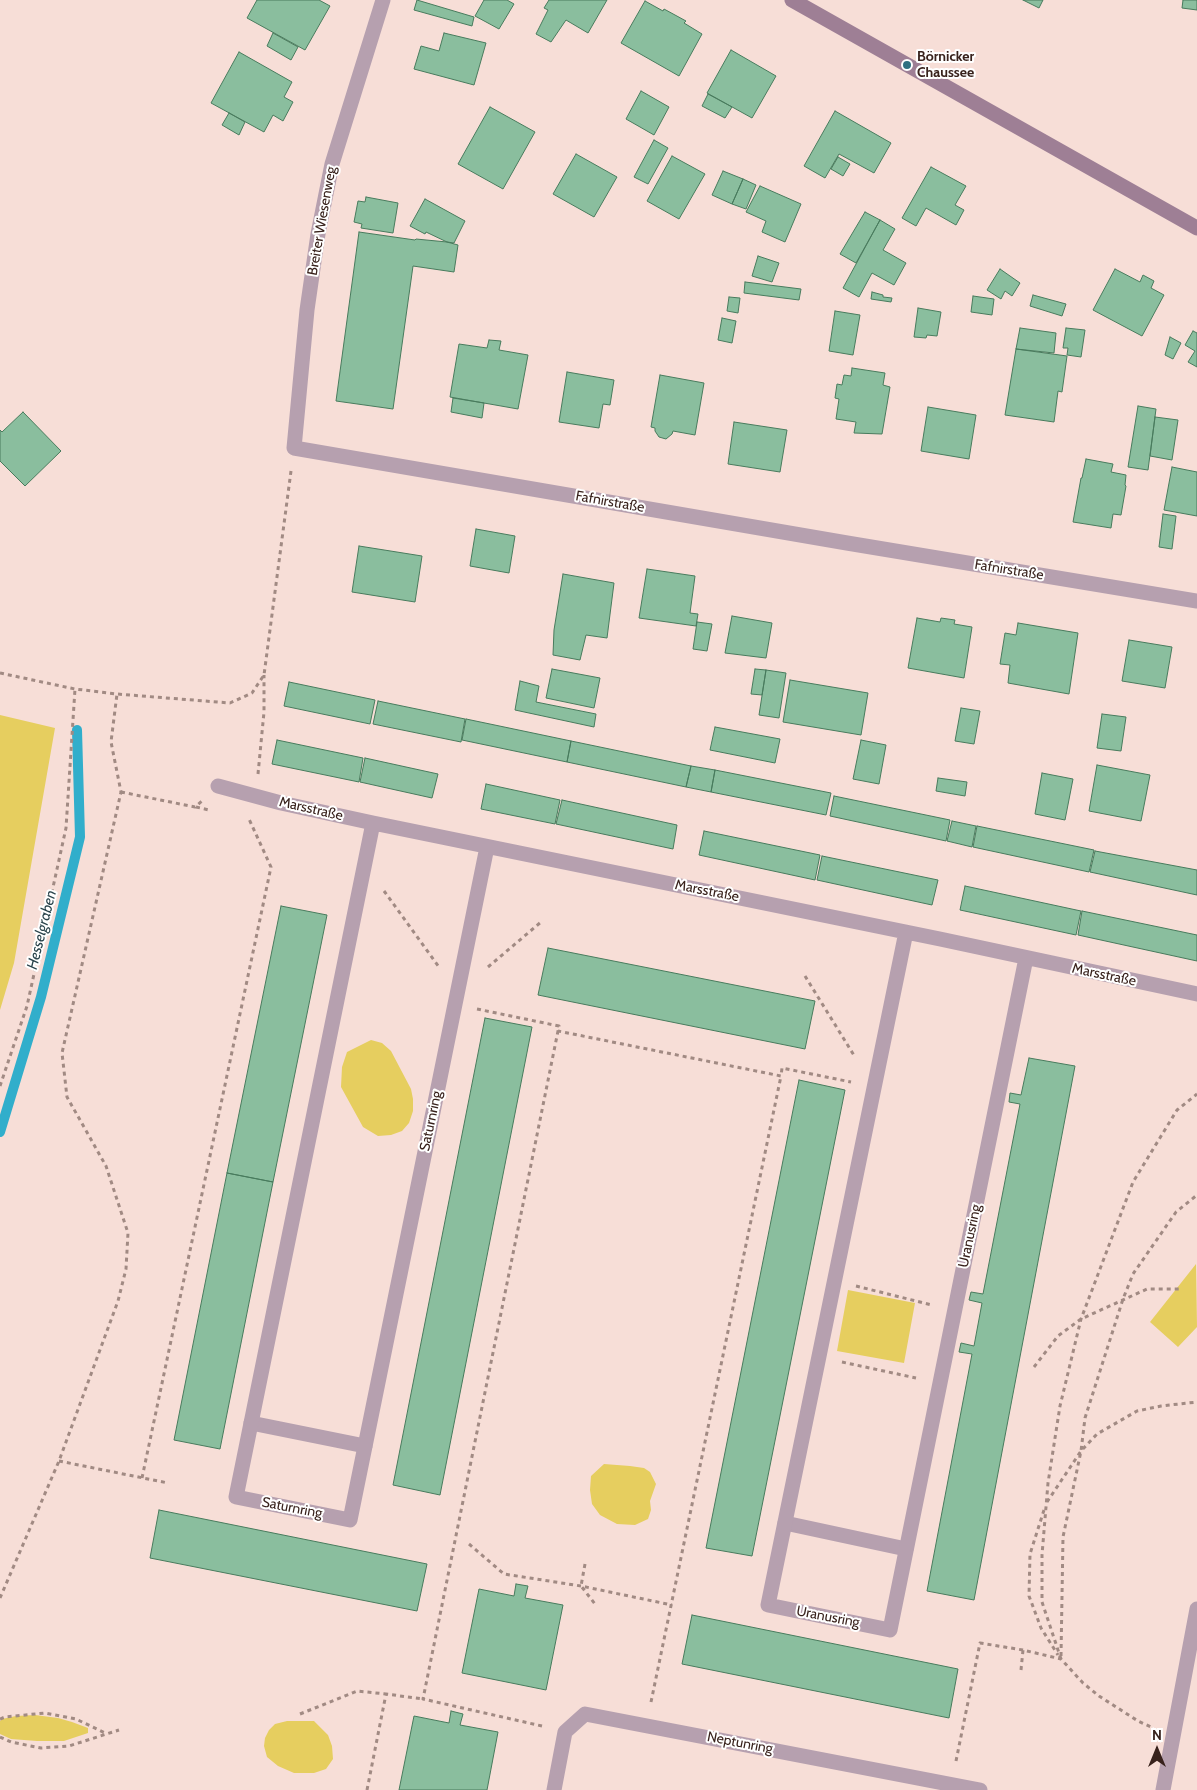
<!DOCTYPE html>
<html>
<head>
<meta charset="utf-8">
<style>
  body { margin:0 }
  #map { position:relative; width:1197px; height:1790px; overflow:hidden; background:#f7ded7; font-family:Cabin,sans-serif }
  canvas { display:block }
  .north { position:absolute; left:1132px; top:1725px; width:50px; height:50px; -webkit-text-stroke:4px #fff; paint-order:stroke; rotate:0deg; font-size:14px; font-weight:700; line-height:20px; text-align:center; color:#38221c }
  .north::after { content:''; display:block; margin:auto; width:18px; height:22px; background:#38221c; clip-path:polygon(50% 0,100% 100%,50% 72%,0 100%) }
</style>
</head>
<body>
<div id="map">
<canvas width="1197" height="1790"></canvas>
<div class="north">N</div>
</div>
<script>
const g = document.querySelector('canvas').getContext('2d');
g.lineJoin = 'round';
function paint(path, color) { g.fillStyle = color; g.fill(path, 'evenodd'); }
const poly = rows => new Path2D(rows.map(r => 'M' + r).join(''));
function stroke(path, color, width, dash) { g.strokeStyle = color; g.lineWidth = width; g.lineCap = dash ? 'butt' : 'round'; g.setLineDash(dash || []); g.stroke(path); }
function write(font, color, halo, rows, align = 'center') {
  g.font = font + ' Cabin,sans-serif'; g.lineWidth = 4; g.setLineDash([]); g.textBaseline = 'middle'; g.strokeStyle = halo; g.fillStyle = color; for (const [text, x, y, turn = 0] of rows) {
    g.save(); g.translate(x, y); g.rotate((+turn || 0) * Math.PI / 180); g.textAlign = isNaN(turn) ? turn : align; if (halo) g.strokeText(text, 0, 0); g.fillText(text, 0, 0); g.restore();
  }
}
const green = poly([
  [0,715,55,728,14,963,0,1010],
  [371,1040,382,1043,391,1051,411,1089,413,1099,413,1111,409,1123,402,1131,391,1135,378,1136,363,1127,341,1087,342,1067,347,1052],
  [1196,1264,1197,1327,1178,1347,1150,1322],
  [848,1290,915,1303,904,1363,837,1351],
  [604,1464,630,1466,644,1468,650,1472,656,1484,650,1501,651,1510,648,1519,635,1525,617,1524,600,1515,592,1504,590,1490,591,1476],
  [35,1715,58,1718,72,1722,88,1728,88,1733,64,1741,37,1741,11,1739,0,1734,0,1721,2,1719,16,1716],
  [287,1721,314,1721,328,1735,332,1746,333,1759,326,1769,314,1773,294,1773,278,1766,267,1757,264,1746,265,1738,269,1730,275,1724]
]);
const stream = poly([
  [0,1132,41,997,80,837,77,730]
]);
const building = poly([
  [257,0,319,0,330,6,305,50,247,18,257,0],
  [417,0,474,17,472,26,414,10,417,0],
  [484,0,507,0,514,4,499,29,475,16,484,0],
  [549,0,607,0,588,33,566,20,551,42,536,34,548,10,544,8,549,0],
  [1023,0,1043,0,1039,8,1023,0],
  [1183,0,1197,0,1197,10,1182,8,1183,0],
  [645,1,663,11,664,9,686,21,684,23,702,34,679,76,621,43,645,1],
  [273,33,298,47,291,60,267,46,273,33],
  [444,33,486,43,474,85,414,69,421,46,439,51,444,33],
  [731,50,776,76,752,118,707,93,731,50],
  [239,52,292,82,284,97,293,102,283,121,273,115,264,132,211,103,239,52],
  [641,91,669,107,654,135,626,119,641,91],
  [708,94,732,107,725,118,702,106,708,94],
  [490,107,535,132,503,189,458,164,490,107],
  [835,111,891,143,874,173,839,154,825,178,804,166,835,111],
  [229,113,245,122,239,135,222,125,229,113],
  [654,140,668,148,648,184,634,177,654,140],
  [576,154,617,177,594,217,553,194,576,154],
  [672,156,705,174,679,219,647,201,672,156],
  [838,157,850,164,843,176,831,169,838,157],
  [931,167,966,186,955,205,964,210,956,225,926,208,916,226,902,218,931,167],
  [723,171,743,179,732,204,712,195,723,171],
  [743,179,756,185,746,209,732,204,743,179],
  [760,186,801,204,785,242,762,232,766,221,746,212,760,186],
  [366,197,398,203,393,233,361,228,362,224,354,222,358,201,365,202,366,197],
  [425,199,465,221,454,243,447,242,426,232,425,234,410,226,425,199],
  [865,212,880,220,856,263,840,254,865,212],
  [880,220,895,229,883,250,906,263,894,285,872,273,859,297,843,288,880,220],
  [359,232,415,240,416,239,447,242,458,245,454,272,413,266,393,409,336,401,359,232],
  [758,256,779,263,772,282,752,276,758,256],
  [1000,269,1020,283,1012,296,1005,291,1001,299,987,290,1000,269],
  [1115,269,1140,282,1143,275,1154,281,1151,288,1164,295,1142,336,1093,310,1115,269],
  [745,282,801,289,799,300,744,293,745,282],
  [872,292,883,295,883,297,892,298,891,302,871,299,872,292],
  [1033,295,1066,304,1062,316,1030,306,1033,295],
  [973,296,994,299,992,315,971,312,973,296],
  [729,297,740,298,738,313,727,311,729,297],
  [918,308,941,312,937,336,927,335,926,338,914,337,918,308],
  [835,311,860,315,853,355,829,351,835,311],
  [722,318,736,321,732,343,718,340,722,318],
  [1020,328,1056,333,1054,353,1016,349,1020,328],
  [1066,328,1085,330,1081,357,1067,355,1068,348,1063,348,1066,328],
  [1193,331,1197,333,1197,367,1188,362,1195,351,1185,345,1193,331],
  [1170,337,1181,343,1173,359,1165,355,1170,337],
  [489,340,501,341,499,350,528,355,518,409,450,397,459,344,487,348,489,340],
  [1016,349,1067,356,1062,392,1058,391,1054,422,1005,415,1016,349],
  [852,368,885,373,883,385,890,387,882,434,854,433,856,422,836,419,839,399,835,398,837,384,842,385,844,375,851,376,852,368],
  [567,372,614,380,610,405,603,404,599,428,559,422,567,372],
  [660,375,704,383,695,435,673,431,672,434,666,439,659,437,655,431,655,428,651,427,660,375],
  [453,398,484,403,482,418,451,412,453,398],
  [1138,406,1156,409,1148,470,1128,467,1138,406],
  [928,407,976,415,969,459,921,451,928,407],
  [23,412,61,451,25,486,0,461,0,430,2,432,23,412],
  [1155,417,1178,420,1172,460,1150,456,1155,417],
  [734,422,787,430,780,472,728,464,734,422],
  [1086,459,1113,464,1111,472,1126,475,1125,485,1126,486,1121,515,1113,514,1111,528,1073,522,1081,478,1082,478,1086,459],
  [1172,467,1197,472,1197,516,1164,510,1172,467],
  [1163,514,1176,516,1172,549,1159,547,1163,514],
  [476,529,515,536,509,573,470,566,476,529],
  [359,546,422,556,415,602,352,592,359,546],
  [647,569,695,576,690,613,698,614,696,626,639,618,647,569],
  [563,574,614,583,607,638,586,635,580,660,553,655,554,630,563,574],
  [732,616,772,623,766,658,725,653,732,616],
  [917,618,940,622,941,618,955,620,954,624,972,627,964,678,908,668,917,618],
  [697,622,712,624,707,651,693,649,697,622],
  [1018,623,1078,633,1069,694,1008,683,1010,665,1000,664,1005,633,1016,635,1018,623],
  [1129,640,1172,647,1165,688,1122,681,1129,640],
  [552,669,600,678,594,708,546,698,552,669],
  [755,669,766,670,762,695,751,694,755,669],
  [766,670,786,673,779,718,759,715,766,670],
  [790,680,868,693,861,735,783,722,790,680],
  [520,681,539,686,536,702,596,714,594,727,515,710,520,681],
  [289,682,375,700,370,724,284,706,289,682],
  [378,701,465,719,461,742,373,724,378,701],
  [961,708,980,711,974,744,955,741,961,708],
  [1102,714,1126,717,1121,751,1097,748,1102,714],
  [466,719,571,741,567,762,462,740,466,719],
  [715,727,780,739,775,763,710,750,715,727],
  [277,740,363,758,359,782,272,764,277,740],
  [861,740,886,745,879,784,853,779,861,740],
  [571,741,691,766,686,787,567,762,571,741],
  [365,758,438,774,432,798,360,782,365,758],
  [1097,765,1150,775,1141,821,1089,811,1097,765],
  [691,766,715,770,711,792,686,787,691,766],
  [715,770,831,793,826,815,711,792,715,770],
  [1042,773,1073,779,1065,820,1035,814,1042,773],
  [938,778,967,782,965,796,936,791,938,778],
  [486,784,560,800,555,824,481,809,486,784],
  [834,796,950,820,946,841,830,816,834,796],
  [562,800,677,825,673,849,556,824,562,800],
  [952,821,976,826,972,847,947,841,952,821],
  [977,826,1094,850,1089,872,973,847,977,826],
  [704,831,820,855,815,880,699,855,704,831],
  [1095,851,1197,870,1197,895,1090,872,1095,851],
  [822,856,938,880,932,905,817,880,822,856],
  [965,886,1081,911,1076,935,960,910,965,886],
  [281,906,327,915,273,1182,227,1173,281,906],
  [1082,911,1197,935,1197,961,1078,935,1082,911],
  [548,948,815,1001,805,1049,538,995,548,948],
  [485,1018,532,1027,440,1495,393,1485,485,1018],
  [1029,1058,1075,1066,974,1600,927,1591,972,1354,959,1352,961,1343,974,1346,982,1303,969,1300,971,1292,983,1294,1020,1104,1009,1102,1010,1093,1021,1095,1029,1058],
  [799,1080,845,1090,752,1556,706,1548,799,1080],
  [227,1173,273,1182,220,1449,174,1440,227,1173],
  [159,1510,427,1564,417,1611,150,1558,159,1510],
  [516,1584,528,1586,525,1598,563,1605,546,1690,462,1673,479,1589,514,1596,516,1584],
  [692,1615,958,1669,949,1718,682,1664,692,1615],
  [451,1711,463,1714,460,1725,498,1732,487,1790,399,1790,414,1716,449,1723,451,1711]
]);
const path = poly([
  [0,673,75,689,117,694,230,703,252,693,264,675,291,471],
  [258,774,264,712,264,675],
  [121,792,195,807,202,801],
  [196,807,209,810],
  [384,891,439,967],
  [488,967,541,922],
  [805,976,855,1057],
  [477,1009,559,1026,558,1031,781,1076,782,1068,851,1082],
  [0,1086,27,1006,66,828,75,689],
  [856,1286,932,1305],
  [842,1362,916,1378],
  [1034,1367,1058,1336,1081,1319,1147,1289,1179,1289],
  [59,1461,168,1483],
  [142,1478,271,867,249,819],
  [1047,1502,1081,1451,1097,1434,1137,1411,1161,1406,1197,1402],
  [1044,1510,1030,1554,1029,1596,1041,1628,1058,1655],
  [469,1544,504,1574,581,1586,672,1605],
  [585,1564,581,1586,595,1604],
  [0,1598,59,1461,118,1301,126,1269,128,1233,106,1166,67,1097,62,1053,121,792,111,742,117,694],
  [1061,1656,1063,1537,1081,1451,1085,1418,1123,1299,1133,1274,1176,1212,1197,1195],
  [1061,1659,1042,1602,1042,1555,1048,1483,1060,1406,1081,1319,1133,1182,1177,1110,1197,1094],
  [1021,1670,1023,1650],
  [651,1702,781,1076],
  [300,1714,357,1691,386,1694],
  [0,1719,5,1717,45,1713,76,1719,107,1734],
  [542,1726,423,1699,558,1031],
  [0,1737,11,1742,41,1748,69,1746,119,1730],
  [956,1761,980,1643,1023,1650,1061,1659,1083,1683,1099,1696,1138,1721,1151,1727],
  [367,1790,386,1694,423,1699]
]);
const service = poly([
  [251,1423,365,1446],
  [785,1523,906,1549]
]);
const minor = poly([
  [383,0,332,164,318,234,307,310,294,448,847,543,1197,601],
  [218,786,281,803,373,823,940,939,1197,994],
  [373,823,236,1497,350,1520,487,847],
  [906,932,768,1605,890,1630,1026,958],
  [554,1790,565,1732,585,1714,980,1790],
  [1163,1790,1197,1609]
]);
const secondary = poly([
  [792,0,1197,228]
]);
const markers = [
  [907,65,5,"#2d7081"]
];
const poiNames = [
  ["Börnicker",917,57],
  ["Chaussee",917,73]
];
const streetNames = [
  ["Breiter Wiesenweg",322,221,-80],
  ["Fafnirstraße",610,502,10],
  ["Fafnirstraße",1009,570,9],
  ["Marsstraße",311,809,13],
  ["Marsstraße",707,891,11],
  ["Marsstraße",1104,975,12],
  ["Saturnring",431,1121,-78],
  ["Uranusring",970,1236,-78],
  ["Saturnring",292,1508,11],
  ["Uranusring",828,1617,11],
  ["Neptunring",740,1743,11]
];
const waterNames = [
  ["Hesselgraben",42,930,-76]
];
paint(green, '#e6ce5f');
stroke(stream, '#31aecb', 10);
paint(building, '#8abe9e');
stroke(building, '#487b5d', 1);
stroke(path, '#a18a83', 3, [4, 4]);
stroke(service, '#b6a0af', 15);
stroke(minor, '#b6a0af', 15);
stroke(secondary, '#9e7f95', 15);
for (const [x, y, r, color] of markers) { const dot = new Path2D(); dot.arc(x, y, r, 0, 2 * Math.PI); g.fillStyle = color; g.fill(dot); stroke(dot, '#fff', 2); }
write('bold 14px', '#38221c', '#fff', poiNames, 'left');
write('14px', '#38221c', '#fff', streetNames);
write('italic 15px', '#2a434b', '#fff', waterNames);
</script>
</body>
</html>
